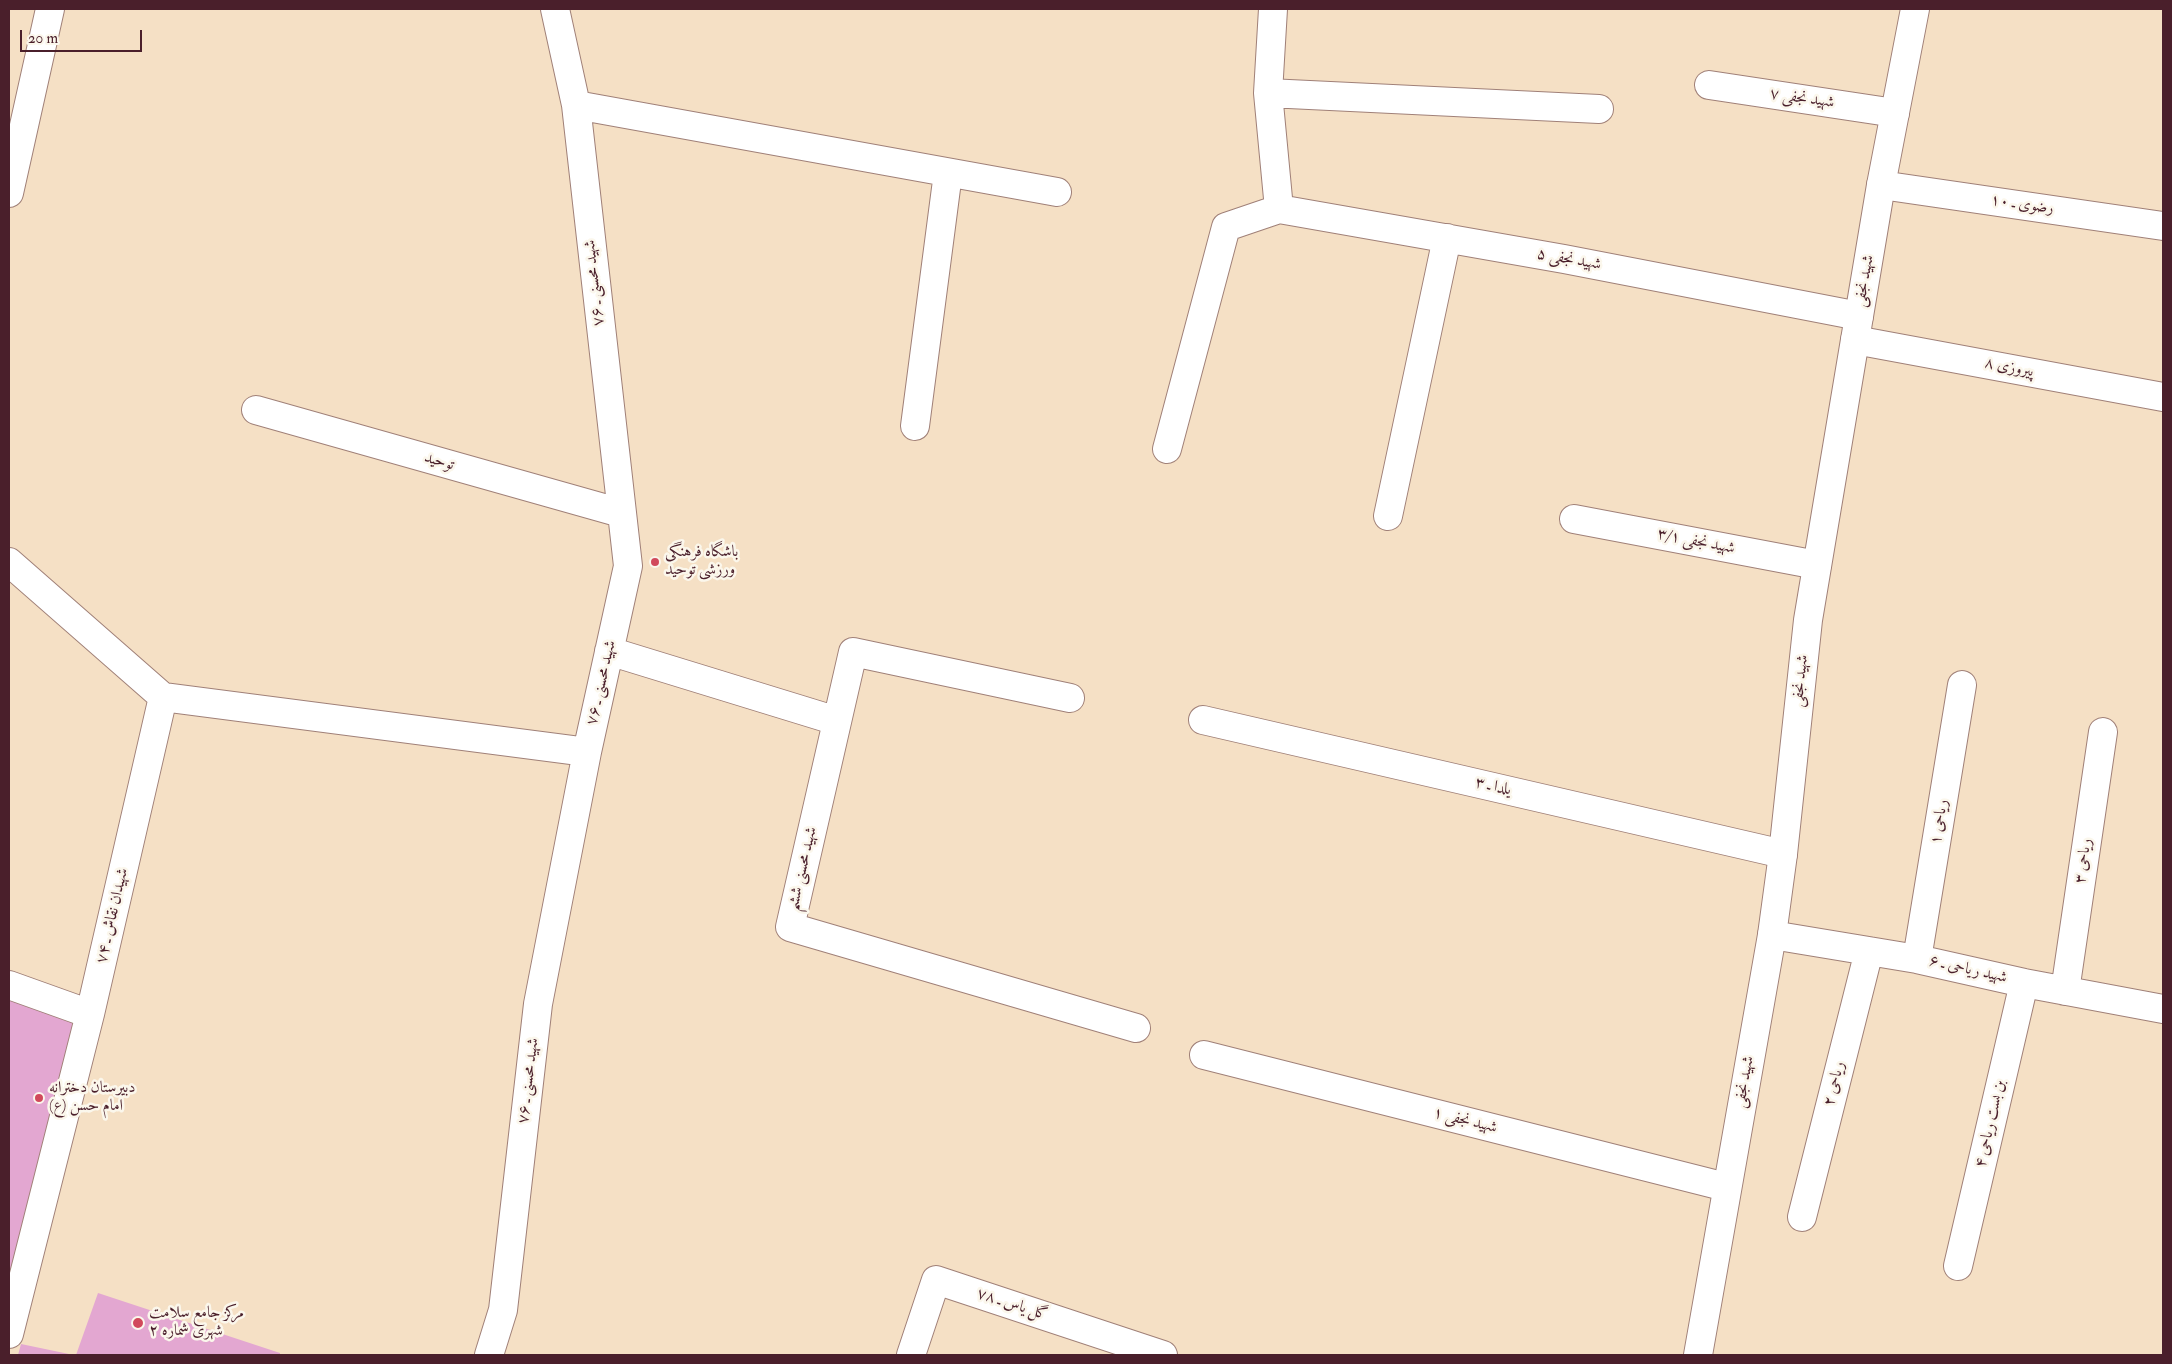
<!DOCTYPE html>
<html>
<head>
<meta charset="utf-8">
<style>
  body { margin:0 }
  #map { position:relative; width:2172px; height:1364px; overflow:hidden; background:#f5e0c5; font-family:"IM FELL Double Pica",serif }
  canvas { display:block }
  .frame { position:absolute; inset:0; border:10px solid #4a1f2b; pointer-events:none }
  .scale { position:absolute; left:20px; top:30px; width:122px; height:22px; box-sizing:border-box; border:2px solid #4a1f2b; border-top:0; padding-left:6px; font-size:15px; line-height:18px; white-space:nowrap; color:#4a1f2b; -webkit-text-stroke:4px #fbf7ec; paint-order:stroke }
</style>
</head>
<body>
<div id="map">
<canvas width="2172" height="1364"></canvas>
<div class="frame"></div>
<div class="scale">20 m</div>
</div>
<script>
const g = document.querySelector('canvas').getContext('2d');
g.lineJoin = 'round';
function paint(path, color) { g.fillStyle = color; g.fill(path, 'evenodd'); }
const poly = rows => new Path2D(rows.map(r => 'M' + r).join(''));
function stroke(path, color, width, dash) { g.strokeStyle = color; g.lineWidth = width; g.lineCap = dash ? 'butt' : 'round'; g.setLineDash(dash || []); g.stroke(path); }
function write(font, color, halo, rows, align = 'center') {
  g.font = font + ' "IM FELL Double Pica",Amiri,serif'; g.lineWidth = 5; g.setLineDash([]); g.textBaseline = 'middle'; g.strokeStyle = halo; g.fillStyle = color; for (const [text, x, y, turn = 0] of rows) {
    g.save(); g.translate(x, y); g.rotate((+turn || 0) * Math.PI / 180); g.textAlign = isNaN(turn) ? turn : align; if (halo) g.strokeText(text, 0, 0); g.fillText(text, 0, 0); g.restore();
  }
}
const building = poly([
  [9,985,90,1014,9,1331],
  [98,1293,280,1353,280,1355,76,1355],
  [21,1344,69,1354,69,1355,18,1355]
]);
const minor = poly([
  [1273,9,1268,93,1279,209],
  [1709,85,1895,113],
  [1268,93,1599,109],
  [576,105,1057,192],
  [1881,185,2163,226],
  [9,193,50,9],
  [1855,340,2163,397],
  [256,410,621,513],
  [915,426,948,173],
  [1167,449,1226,227,1279,209,1564,259,1859,316],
  [1388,516,1447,238],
  [1574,519,1817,565],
  [9,562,163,697,90,1014,9,1334],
  [609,651,837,721],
  [163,697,587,752],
  [1070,698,853,652,790,927,1136,1028],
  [1203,720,1783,854],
  [1772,935,1917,959,2024,983,2163,1009],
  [1917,959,1962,685],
  [9,985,90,1014],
  [2065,991,2103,732],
  [1204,1055,1726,1187],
  [1802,1217,1869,951],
  [1958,1266,2024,983],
  [489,1355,503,1310,538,1004,587,752,628,566,576,105,555,9],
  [911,1355,936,1280,1163,1355]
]);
const tertiary = poly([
  [1698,1355,1772,935,1783,854,1808,620,1881,185,1915,9]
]);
const markers = [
  [655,562,5,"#d1495b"],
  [39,1098,5,"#d1495b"],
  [138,1323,6,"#d1495b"]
];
const streetNames = [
  ["شهید نجفی ۷",1802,99,8],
  ["رضوی ـ ۱۰",2022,205,8],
  ["شهید نجفی ۵",1569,260,10],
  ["شهید نجفی",1865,281,-80],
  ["شهید محسنی ـ ۷۶",595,283,-96],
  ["پیروزی ۸",2009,368,11],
  ["توحید",439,462,16],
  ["شهید نجفی ۳/۱",1696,542,11],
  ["شهید نجفی",1801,681,-84],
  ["شهید محسنی ـ ۷۶",602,683,-77],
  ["یلدا ـ ۳",1493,787,13],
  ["ریاحی ۱",1940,822,-81],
  ["ریاحی ۳",2084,861,-82],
  ["شهید محسنی ششم",803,869,-77],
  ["شهیدان نقاش ـ ۷۴",113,916,-77],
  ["شهید ریاحی ـ ۶",1968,970,13],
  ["شهید محسنی ـ ۷۶",529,1081,-83],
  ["شهید نجفی",1745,1082,-80],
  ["ریاحی ۲",1835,1084,-76],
  ["شهید نجفی ۱",1465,1121,14],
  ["بن بست ریاحی ۴",1991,1124,-77],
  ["گل یاس ـ ۷۸",1012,1305,18]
];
const poiNames = [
  ["باشگاه فرهنگی",665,553],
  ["ورزشی توحید",665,571],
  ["دبیرستان دخترانه",49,1089],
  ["امام حسن (ع)",49,1107],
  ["مرکز جامع سلامت",149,1314],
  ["شهری شماره ۲",149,1332]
];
paint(building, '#e3a7d1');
stroke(minor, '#a08078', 30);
stroke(tertiary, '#a08078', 30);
stroke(minor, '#fff', 28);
stroke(tertiary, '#fff', 28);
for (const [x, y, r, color] of markers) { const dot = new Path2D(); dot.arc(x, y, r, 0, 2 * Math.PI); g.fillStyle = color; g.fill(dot); stroke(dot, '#fbf7ec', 2); }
write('16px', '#4a1f2b', '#fbf7ec', streetNames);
write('16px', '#4a1f2b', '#fbf7ec', poiNames, 'left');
</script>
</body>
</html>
